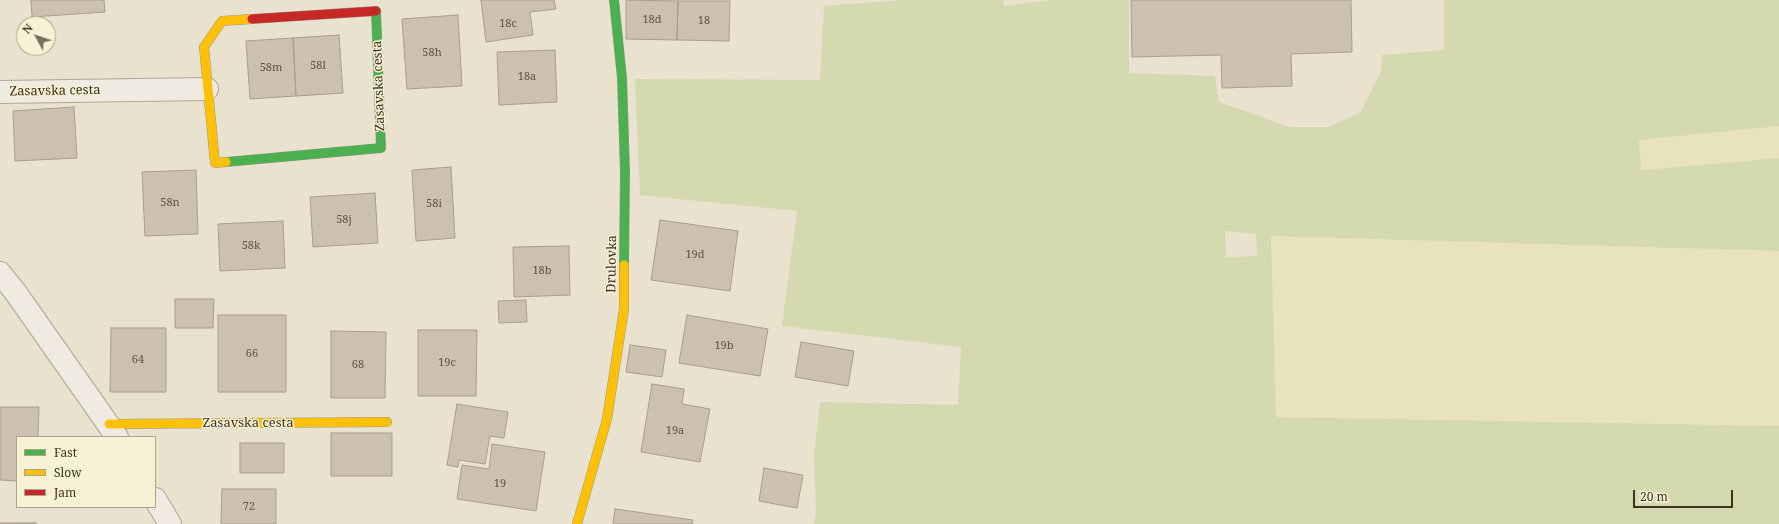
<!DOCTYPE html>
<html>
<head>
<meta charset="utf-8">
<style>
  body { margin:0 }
  #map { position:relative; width:1779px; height:524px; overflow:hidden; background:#e8e2ce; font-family:"Noto Serif",serif }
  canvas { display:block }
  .legend { position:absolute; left:16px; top:436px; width:140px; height:72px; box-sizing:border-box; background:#f8f1d5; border:1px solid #ada48c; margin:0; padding:5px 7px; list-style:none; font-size:12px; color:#3d301e }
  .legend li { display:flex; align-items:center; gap:8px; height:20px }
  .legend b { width:20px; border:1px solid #ada48c }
  .north { position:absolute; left:16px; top:16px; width:40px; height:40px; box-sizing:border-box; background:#f8f1d5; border:1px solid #ada48c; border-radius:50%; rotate:310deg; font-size:11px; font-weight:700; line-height:16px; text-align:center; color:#3d301e }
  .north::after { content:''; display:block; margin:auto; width:14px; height:18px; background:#796e5c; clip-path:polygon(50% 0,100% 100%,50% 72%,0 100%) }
  .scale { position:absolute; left:1633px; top:490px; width:100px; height:18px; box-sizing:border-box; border:2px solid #3d301e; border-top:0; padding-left:5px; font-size:12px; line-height:14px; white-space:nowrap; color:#3d301e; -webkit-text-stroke:3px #f8f1d5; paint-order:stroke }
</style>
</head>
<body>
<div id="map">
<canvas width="1779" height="524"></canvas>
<ul class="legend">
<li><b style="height:5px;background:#4caf50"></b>Fast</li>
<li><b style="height:5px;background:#ffc107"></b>Slow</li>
<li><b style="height:5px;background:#c62828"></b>Jam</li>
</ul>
<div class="north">N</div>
<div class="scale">20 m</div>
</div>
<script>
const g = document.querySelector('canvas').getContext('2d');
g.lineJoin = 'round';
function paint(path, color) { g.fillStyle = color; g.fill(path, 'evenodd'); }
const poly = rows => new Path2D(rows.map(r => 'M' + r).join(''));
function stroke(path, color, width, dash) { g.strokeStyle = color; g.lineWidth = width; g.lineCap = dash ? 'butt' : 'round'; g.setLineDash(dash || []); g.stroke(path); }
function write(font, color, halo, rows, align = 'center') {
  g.font = font + ' "Noto Serif",serif'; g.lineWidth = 3; g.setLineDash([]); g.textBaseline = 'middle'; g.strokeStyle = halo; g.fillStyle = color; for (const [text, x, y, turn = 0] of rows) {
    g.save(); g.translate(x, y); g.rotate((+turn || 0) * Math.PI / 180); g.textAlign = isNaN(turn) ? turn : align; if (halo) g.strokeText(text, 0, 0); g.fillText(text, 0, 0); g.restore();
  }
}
const farmland = poly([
  [1779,126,1779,158,1641,170,1639,139],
  [1271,236,1779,251,1779,426,1276,417]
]);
const green = poly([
  [903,0,1003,0,1004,6,1052,0,1129,0,1129,73,1215,76,1219,102,1290,127,1329,127,1361,112,1381,72,1382,55,1444,50,1444,0,1779,0,1779,126,1639,140,1641,170,1779,158,1779,251,1271,236,1276,417,1779,426,1779,524,814,524,816,514,814,455,820,402,958,405,961,347,782,326,797,211,640,195,635,79,820,80,824,6],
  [1225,231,1256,234,1257,256,1226,257]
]);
const building = poly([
  [31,0,104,0,105,12,32,17,31,0],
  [481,0,554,0,556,9,530,12,533,35,486,42,481,0],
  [626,0,678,1,677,40,626,39,626,0],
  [1131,0,1351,0,1352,52,1291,54,1292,86,1222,88,1221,55,1132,57,1131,0],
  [678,1,730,1,729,41,677,40,678,1],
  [458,15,462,86,407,89,402,19,458,15],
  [339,35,343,93,296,96,293,38,339,35],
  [293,38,296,96,250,99,246,41,293,38],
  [555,50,557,102,499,105,497,52,555,50],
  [74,107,77,158,15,161,13,111,74,107],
  [451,167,455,238,416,241,412,170,451,167],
  [196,170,198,234,145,236,142,172,196,170],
  [375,193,378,243,313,247,310,197,375,193],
  [660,220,738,231,730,291,651,280,660,220],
  [283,221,285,268,220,271,218,224,283,221],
  [569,246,570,295,514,297,513,247,569,246],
  [175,299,214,299,213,328,175,328,175,299],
  [526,300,527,322,499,323,498,301,526,300],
  [218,315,286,315,286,392,218,392,218,315],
  [687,315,768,329,760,376,679,363,687,315],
  [111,328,166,328,166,392,110,392,111,328],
  [418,330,477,330,476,396,418,396,418,330],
  [331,331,386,332,385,398,331,398,331,331],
  [801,342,854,351,848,386,795,377,801,342],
  [630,345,666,350,662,377,626,372,630,345],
  [652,384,684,389,682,404,710,409,700,462,641,452,652,384],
  [457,404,508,412,504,438,490,436,485,464,459,460,458,467,447,465,457,404],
  [0,407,39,407,38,437,17,437,17,481,0,480,0,407],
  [331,433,392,433,392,476,331,476,331,433],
  [240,443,284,443,284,473,240,473,240,443],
  [492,444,545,452,536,511,457,499,462,465,489,469,492,444],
  [764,468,803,475,797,508,759,501,764,468],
  [222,489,276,489,276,524,221,524,222,489],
  [615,509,693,520,692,524,613,524,615,509],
  [0,523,37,523,0,524,0,523]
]);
const street = poly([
  [0,92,207,89],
  [0,273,16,293,117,437],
  [155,499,170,524]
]);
const fast = poly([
  [614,0,622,78,625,172,624,265],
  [226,162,381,148,376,11]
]);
const slow = poly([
  [226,162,215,163,204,47,222,21,252,19],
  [109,424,387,422],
  [577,524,607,419,624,309,624,265]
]);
const jam = poly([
  [252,19,376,11]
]);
const numberNames = [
  ["18d",652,20],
  ["18",704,21],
  ["18c",508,24],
  ["58h",432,53],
  ["58l",318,66],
  ["58m",271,68],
  ["18a",527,77],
  ["58n",170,203],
  ["58i",434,204],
  ["58j",344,220],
  ["58k",251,246],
  ["19d",695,255],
  ["18b",542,271],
  ["19b",724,346],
  ["66",252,354],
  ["64",138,360],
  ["19c",447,363],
  ["68",358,365],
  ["19a",675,431],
  ["19",500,484],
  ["72",249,507]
];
const streetNames = [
  ["Zasavska cesta",379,86,-92],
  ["Zasavska cesta",55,91,-1],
  ["Drulovka",612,264,-89],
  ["Zasavska cesta",248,423]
];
paint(farmland, '#e8e3be');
paint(green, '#d5d9b0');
paint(building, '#ccc0af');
stroke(building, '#a99d8d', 1);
stroke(street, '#ada797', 24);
stroke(fast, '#9d9687', 10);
stroke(slow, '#9d9687', 10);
stroke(jam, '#9d9687', 10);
stroke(street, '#efebe0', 22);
stroke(fast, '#4caf50', 9);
stroke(slow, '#ffc107', 9);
stroke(jam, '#c62828', 9);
write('11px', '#615442', null, numberNames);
write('13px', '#3d301e', '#f8f1d5', streetNames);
</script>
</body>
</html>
